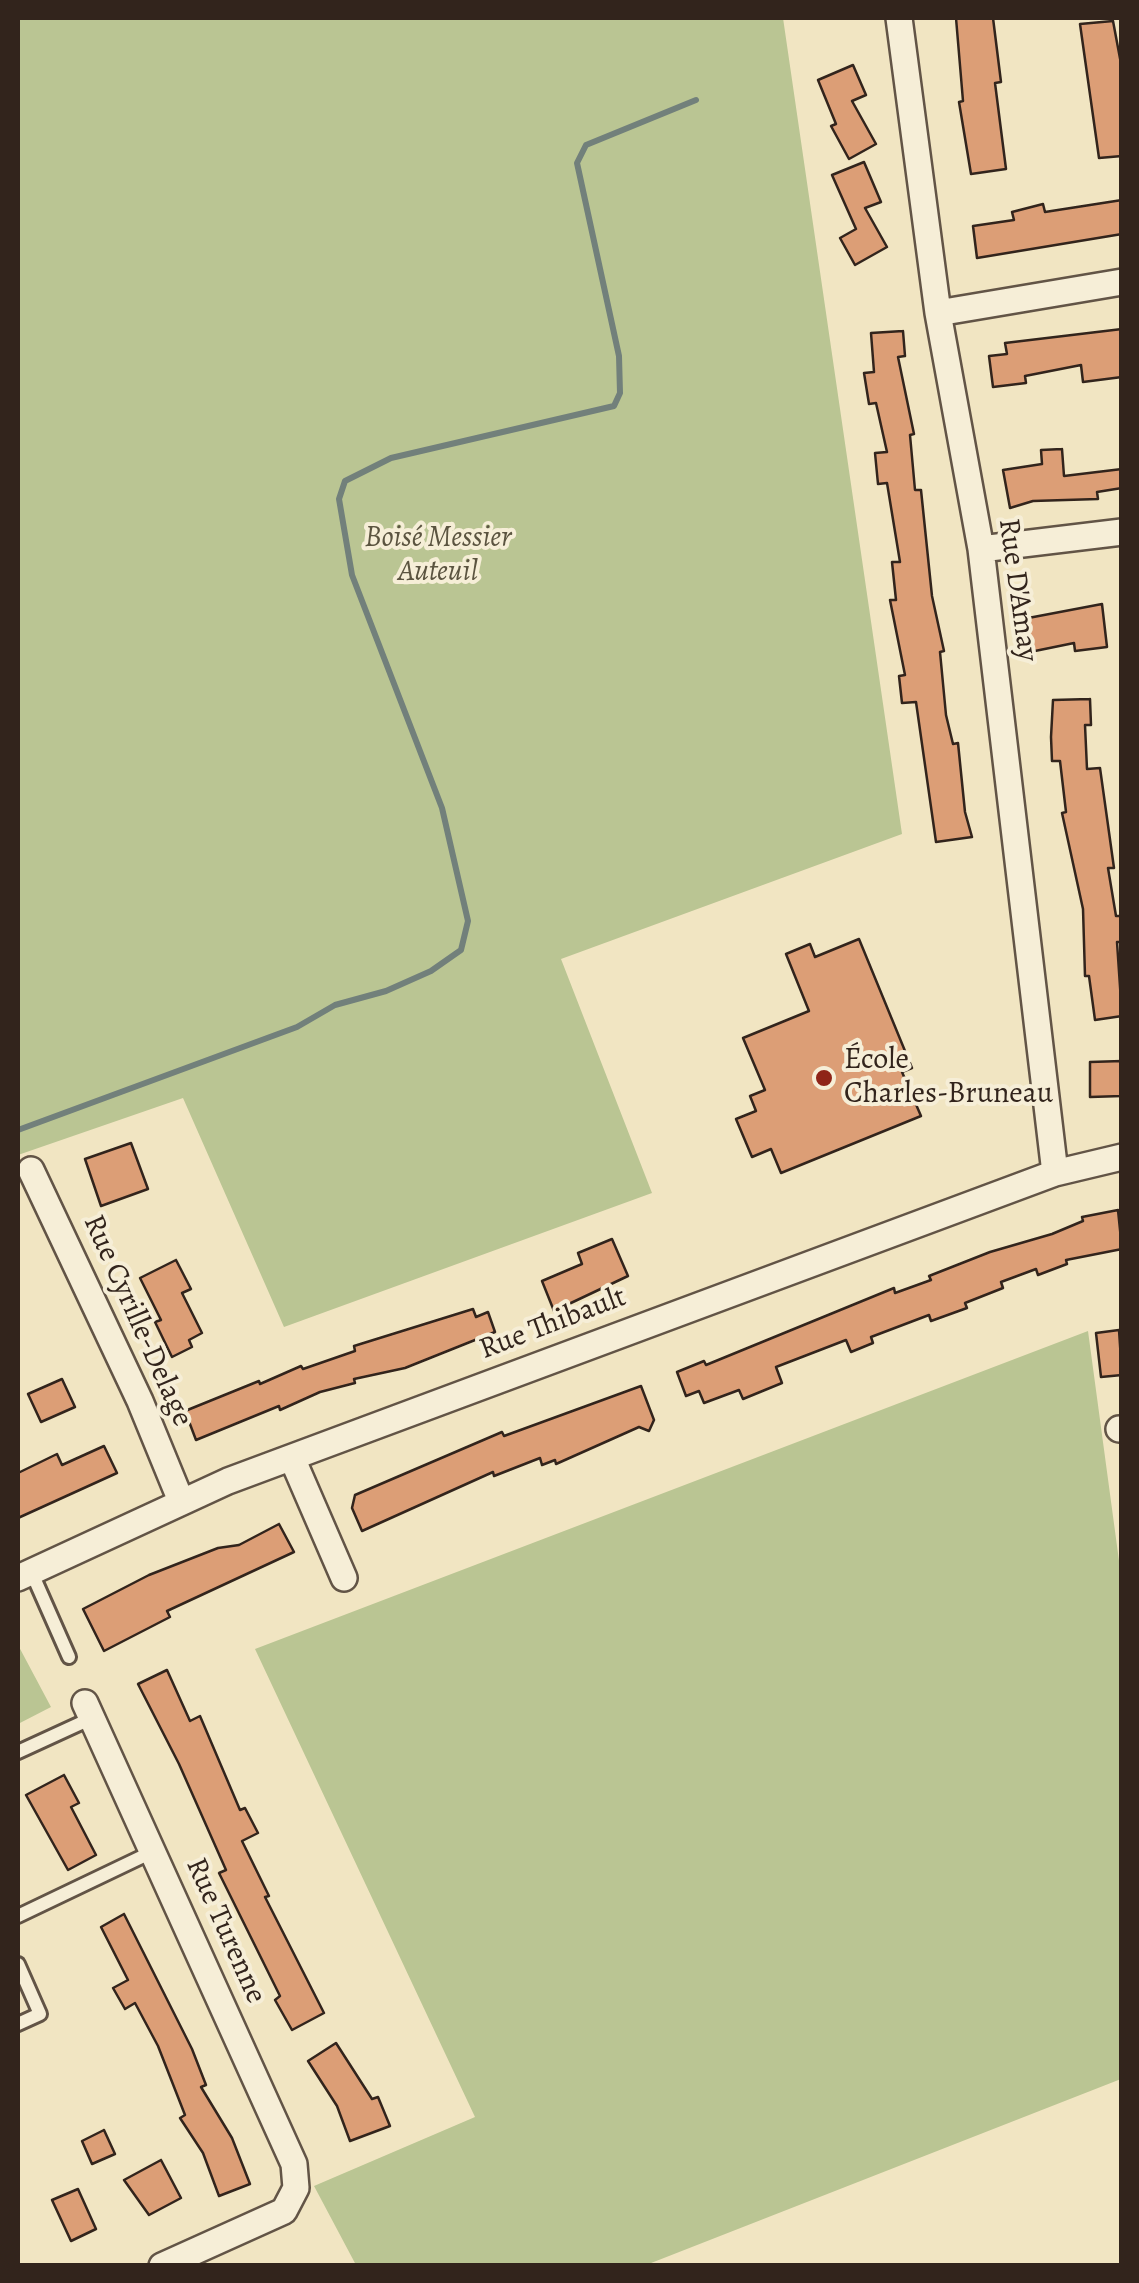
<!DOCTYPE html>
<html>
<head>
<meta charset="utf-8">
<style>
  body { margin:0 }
  #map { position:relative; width:1139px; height:2283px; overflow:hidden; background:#f1e5c2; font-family:Alegreya,serif }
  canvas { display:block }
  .frame { position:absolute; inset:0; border:20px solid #32241c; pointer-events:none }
</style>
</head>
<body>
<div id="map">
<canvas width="1139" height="2283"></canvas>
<div class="frame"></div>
</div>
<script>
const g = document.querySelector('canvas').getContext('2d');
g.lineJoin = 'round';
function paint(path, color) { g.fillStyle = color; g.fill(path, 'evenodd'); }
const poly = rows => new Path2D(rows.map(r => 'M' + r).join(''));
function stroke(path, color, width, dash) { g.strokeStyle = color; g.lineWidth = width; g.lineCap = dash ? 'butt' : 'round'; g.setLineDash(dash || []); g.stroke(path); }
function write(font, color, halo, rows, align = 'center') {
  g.font = font + ' Alegreya,serif'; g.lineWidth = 8; g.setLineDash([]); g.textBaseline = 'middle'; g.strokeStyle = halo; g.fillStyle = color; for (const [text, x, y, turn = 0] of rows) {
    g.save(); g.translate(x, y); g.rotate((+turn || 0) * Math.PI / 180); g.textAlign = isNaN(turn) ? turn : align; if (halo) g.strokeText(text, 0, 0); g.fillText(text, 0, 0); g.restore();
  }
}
const green = poly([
  [18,18,783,18,902,834,561,959,652,1193,284,1327,183,1098,18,1155],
  [1088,1331,1122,1583,1121,2079,646,2265,356,2265,314,2186,475,2117,255,1649],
  [18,1645,51,1707,18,1724]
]);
const stream = poly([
  [18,1130,297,1027,335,1005,386,991,431,971,461,950,468,921,442,808,352,575,339,499,345,481,391,458,614,406,620,393,619,356,577,163,586,145,696,100]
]);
const building = poly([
  [956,18,993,18,1001,82,995,83,1006,169,971,174,959,102,963,101,956,18],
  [1113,21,1122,69,1122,156,1099,158,1080,24,1113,21],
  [853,65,866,95,852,101,876,144,849,159,831,126,836,124,818,80,853,65],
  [864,162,881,202,865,208,887,247,855,265,840,238,856,229,832,175,864,162],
  [1122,200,1122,234,977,258,973,226,1014,220,1012,212,1043,204,1045,212,1122,200],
  [1122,329,1122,377,1083,382,1081,365,1025,376,1026,383,993,387,989,356,1007,354,1005,343,1122,329],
  [903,331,905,356,898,357,914,434,910,435,915,490,921,490,932,596,944,651,940,652,946,715,953,744,958,743,965,812,972,837,936,842,916,702,902,703,899,676,905,675,890,600,896,600,892,562,900,562,887,483,878,484,875,453,887,452,876,403,869,404,864,373,874,372,871,333,903,331],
  [1062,449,1064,476,1122,469,1122,488,1097,492,1098,499,1033,501,1010,508,1003,470,1042,464,1041,450,1062,449],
  [1102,604,1107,647,1075,651,1074,643,1030,652,1023,619,1102,604],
  [1090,699,1091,725,1085,725,1087,769,1100,768,1114,868,1108,868,1116,916,1122,916,1122,942,1117,942,1122,1016,1095,1020,1089,976,1085,976,1083,909,1062,813,1066,812,1060,761,1052,761,1051,737,1053,700,1090,699],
  [859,939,912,1068,902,1072,921,1116,781,1173,771,1149,752,1157,736,1119,756,1111,750,1096,765,1090,743,1038,809,1011,786,954,810,944,815,957,859,939],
  [1122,1061,1122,1096,1090,1097,1090,1062,1122,1061],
  [131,1143,148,1189,101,1206,85,1159,131,1143],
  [1118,1210,1122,1249,1066,1260,1067,1264,1038,1275,1036,1269,1001,1282,1003,1288,965,1303,967,1308,931,1321,929,1315,871,1337,873,1343,851,1352,846,1340,776,1367,782,1383,743,1399,739,1390,704,1403,699,1391,686,1396,677,1372,704,1361,706,1365,894,1288,895,1293,931,1280,929,1276,990,1252,1052,1234,1083,1221,1082,1217,1118,1210],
  [612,1239,628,1276,554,1311,542,1281,582,1264,578,1253,612,1239],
  [176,1260,191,1289,182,1293,202,1333,189,1340,192,1347,172,1357,155,1322,161,1320,140,1278,176,1260],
  [473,1309,476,1317,488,1312,495,1332,405,1368,354,1379,355,1383,320,1392,280,1410,279,1406,196,1440,185,1411,259,1381,260,1384,301,1366,303,1369,355,1351,354,1346,473,1309],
  [1119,1330,1122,1375,1101,1377,1096,1333,1119,1330],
  [62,1379,75,1407,41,1422,28,1394,62,1379],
  [641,1386,654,1420,649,1431,639,1427,556,1464,555,1460,542,1465,540,1458,494,1476,493,1472,362,1531,352,1508,355,1495,502,1432,504,1436,641,1386],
  [104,1446,117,1473,18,1518,18,1473,57,1454,62,1465,104,1446],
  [279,1524,294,1552,167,1611,170,1617,104,1651,83,1609,149,1575,218,1548,239,1545,279,1524],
  [167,1670,190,1721,200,1716,240,1810,245,1808,258,1833,242,1841,269,1896,265,1897,324,2013,292,2030,275,2000,280,1996,219,1873,226,1870,179,1764,138,1684,167,1670],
  [64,1775,79,1803,71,1807,96,1855,68,1870,26,1795,64,1775],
  [124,1914,192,2049,206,2085,201,2087,232,2138,250,2184,219,2196,203,2153,180,2118,185,2115,158,2046,135,2003,125,2009,113,1988,128,1980,101,1927,124,1914],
  [336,2043,372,2099,378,2097,390,2126,350,2141,337,2106,308,2061,336,2043],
  [104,2130,115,2154,92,2164,82,2141,104,2130],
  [161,2160,181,2198,149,2215,124,2180,161,2160],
  [78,2189,96,2229,71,2241,52,2200,78,2189]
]);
const lane = poly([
  [31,1571,69,1657],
  [18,1752,92,1718],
  [18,1916,154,1851],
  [18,1964,40,2014,18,2024]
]);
const street = poly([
  [899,18,938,313,981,549,1055,1173],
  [938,313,1122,282],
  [981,549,1122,532],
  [31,1170,140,1401,181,1501],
  [1119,1429,1122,1429],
  [292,1458,344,1578],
  [18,1578,228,1481,1055,1173,1122,1157],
  [85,1703,294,2164,296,2188,284,2211,162,2266]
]);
const markers = [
  [824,1078,10,"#8f2418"]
];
const parkNames = [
  ["Boisé Messier",438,539],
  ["Auteuil",438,573]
];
const streetNames = [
  ["Rue D'Amay",1017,590,82],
  ["Rue Cyrille-Delage",137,1321,66],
  ["Rue Thibault",553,1324,-21],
  ["Rue Turenne",225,1931,66]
];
const poiNames = [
  ["École",844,1061],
  ["Charles-Bruneau",844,1095]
];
paint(green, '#bac593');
stroke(stream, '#72807b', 6);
paint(building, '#dc9e76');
stroke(building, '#32241c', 2.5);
stroke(lane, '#625446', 18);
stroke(street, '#625446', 30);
stroke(lane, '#f6eed7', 12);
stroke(street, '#f6eed7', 25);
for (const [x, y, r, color] of markers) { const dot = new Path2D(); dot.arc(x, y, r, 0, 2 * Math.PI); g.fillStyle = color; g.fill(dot); stroke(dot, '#f6eed7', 4); }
write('italic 30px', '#5b5440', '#f6eed7', parkNames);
write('30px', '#32241c', '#f6eed7', streetNames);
write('30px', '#32241c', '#f6eed7', poiNames, 'left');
</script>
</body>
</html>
